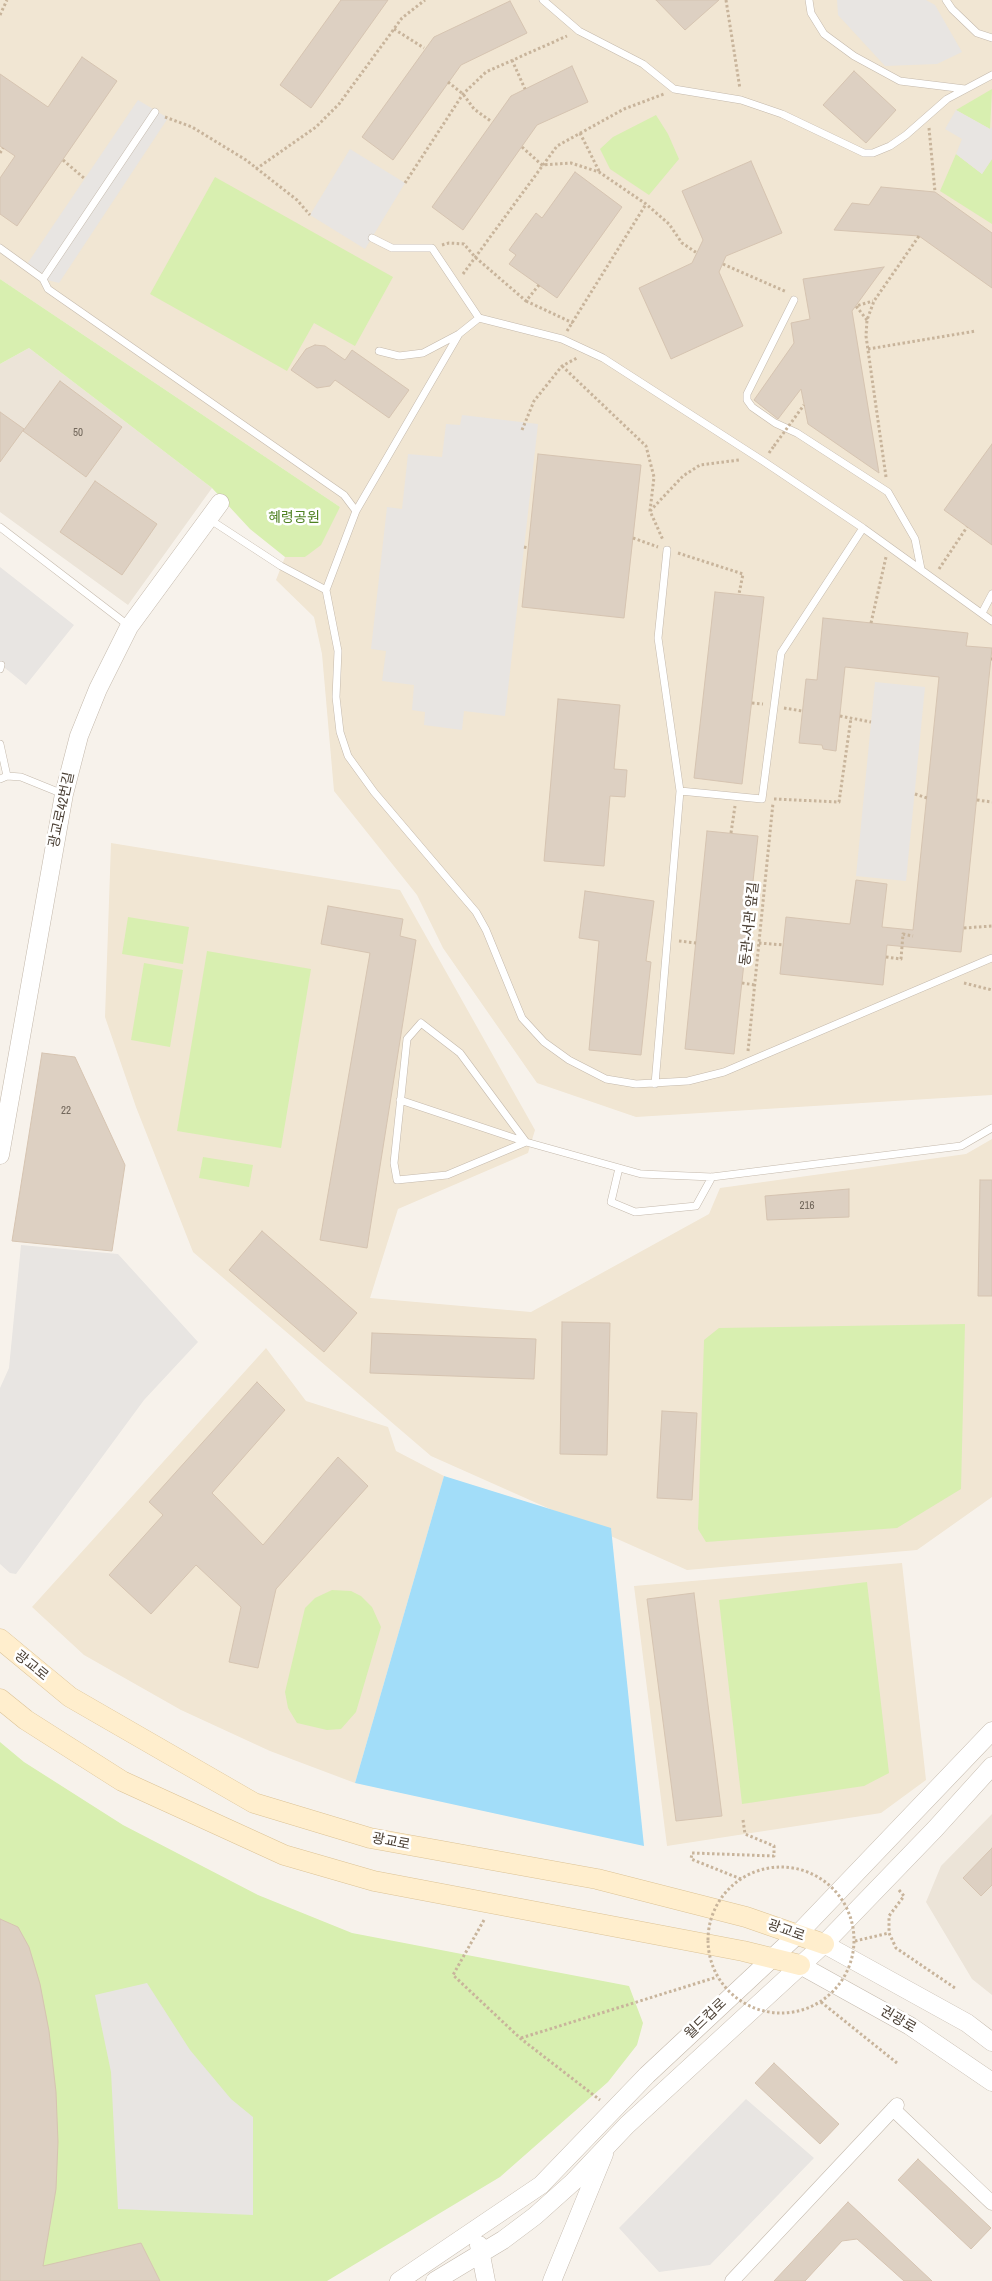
<!DOCTYPE html>
<html>
<head>
<meta charset="utf-8">
<style>
  body { margin:0 }
  canvas { display:block; background:#f7f2eb }
</style>
</head>
<body>
<canvas width="992" height="2281"></canvas>
<script>
const g = document.querySelector('canvas').getContext('2d');
g.lineJoin = 'round';
function paint(path, color) { g.fillStyle = color; g.fill(path, 'evenodd'); }
const poly = rows => new Path2D(rows.map(r => 'M' + r).join(''));
function stroke(path, color, width, dash) { g.strokeStyle = color; g.lineWidth = width; g.lineCap = dash ? 'butt' : 'round'; g.setLineDash(dash || []); g.stroke(path); }
function write(font, color, halo, rows, align = 'center') {
  g.font = font + ' "Archivo Narrow","Noto Sans KR",sans-serif'; g.lineWidth = 5; g.setLineDash([]); g.textBaseline = 'middle'; g.strokeStyle = halo; g.fillStyle = color; for (const [text, x, y, turn = 0] of rows) {
    g.save(); g.translate(x, y); g.rotate((+turn || 0) * Math.PI / 180); g.textAlign = isNaN(turn) ? turn : align; if (halo) g.strokeText(text, 0, 0); g.fillText(text, 0, 0); g.restore();
  }
}
const residential = poly([
  [29,348,212,488,128,605,0,512,0,364],
  [992,1814,992,1995,972,1979,926,1902,941,1866]
]);
const education = poly([
  [0,0,992,0,992,1095,636,1117,537,1083,443,948,417,895,334,791,322,654,314,617,276,580,285,557,305,557,340,507,0,279],
  [111,843,400,890,535,1130,528,1153,398,1209,370,1298,531,1312,709,1214,720,1188,966,1154,992,1139,992,1497,917,1550,687,1570,431,1456,193,1252,136,1107,105,1017],
  [266,1348,306,1401,388,1427,396,1451,444,1476,355,1783,270,1751,181,1710,84,1655,32,1607],
  [902,1563,926,1780,881,1813,667,1846,634,1586]
]);
const green = poly([
  [992,89,990,129,956,110],
  [656,115,668,134,679,159,649,195,610,169,600,149,613,137],
  [956,154,982,174,992,159,992,224,940,191],
  [215,177,393,277,355,346,314,323,287,371,150,294],
  [0,279,340,507,321,545,305,557,285,557,250,529,212,488,29,348,0,364],
  [128,917,189,927,183,964,122,954],
  [207,951,311,969,281,1148,177,1131],
  [144,963,183,970,170,1047,131,1040],
  [203,1157,253,1165,249,1187,199,1178],
  [965,1324,961,1489,897,1528,706,1542,698,1529,704,1340,719,1328],
  [867,1582,889,1773,864,1786,742,1804,719,1600],
  [332,1590,351,1591,361,1596,372,1607,381,1627,356,1712,341,1729,327,1730,297,1723,288,1708,285,1692,305,1608,315,1598],
  [0,1742,24,1762,123,1825,258,1895,352,1933,629,1986,643,2023,637,2045,608,2082,500,2177,327,2281,0,2281]
]);
const parking = poly([
  [837,0,926,0,935,5,962,52,937,64,885,66,838,15],
  [138,100,168,118,59,283,43,279,25,267],
  [956,110,990,129,992,127,992,159,982,174,956,154,962,139,945,129],
  [350,149,405,183,365,249,310,215],
  [462,415,538,424,505,716,464,711,462,730,424,725,425,712,412,710,414,685,382,681,386,651,371,649,387,507,402,509,408,454,442,457,446,424,460,425],
  [0,567,74,625,26,685,0,664],
  [875,682,925,687,906,881,856,876],
  [21,1245,118,1254,198,1342,144,1400,16,1574,10,1573,0,1564,0,1388,9,1368],
  [147,1983,190,2050,231,2099,253,2117,253,2215,118,2209,111,2072,95,1995],
  [746,2099,814,2158,710,2265,659,2272,619,2228]
]);
const water = poly([
  [444,1476,611,1528,644,1846,355,1783]
]);
const building = poly([
  [341,0,388,0,311,108,280,85,341,0],
  [656,0,719,0,685,30,656,0],
  [510,1,527,33,461,65,393,160,362,137,434,37,510,1],
  [82,57,117,81,17,226,0,214,0,178,15,156,0,146,0,74,48,107,82,57],
  [572,66,588,102,537,125,463,230,432,207,511,96,572,66],
  [854,71,896,110,866,143,823,105,854,71],
  [751,161,782,233,726,256,719,272,743,326,671,359,639,288,692,263,703,240,682,191,751,161],
  [575,172,622,207,557,298,509,264,516,255,509,250,536,213,542,218,575,172],
  [881,187,935,192,992,233,992,288,919,236,834,230,852,203,869,205,881,187],
  [884,267,852,311,879,473,808,424,801,389,778,419,754,400,794,343,791,323,810,319,803,279,884,267],
  [315,345,325,346,345,360,352,350,409,390,389,418,335,380,330,386,317,388,291,370,306,349,315,345],
  [60,381,122,427,86,477,23,431,60,381],
  [0,412,24,429,0,462,0,412],
  [992,444,992,545,944,510,992,444],
  [538,454,641,465,624,618,522,607,538,454],
  [95,481,157,524,122,575,60,532,95,481],
  [715,592,764,597,742,784,694,778,715,592],
  [823,618,968,633,966,646,992,648,961,952,887,945,883,985,780,974,786,917,850,924,856,880,887,884,882,927,913,930,939,677,845,667,836,751,823,749,822,745,799,743,806,679,817,680,823,618],
  [558,699,620,705,614,769,627,770,625,797,610,796,604,866,544,861,558,699],
  [707,831,758,836,734,1054,685,1049,707,831],
  [585,891,654,901,646,961,651,962,641,1055,589,1050,599,941,579,938,585,891],
  [328,906,403,919,400,936,416,940,367,1248,320,1240,370,953,321,944,328,906],
  [42,1053,75,1057,125,1165,112,1251,12,1241,42,1053],
  [980,1180,992,1180,992,1296,978,1296,980,1180],
  [849,1189,849,1217,767,1220,765,1196,849,1189],
  [262,1231,357,1313,324,1352,229,1270,262,1231],
  [562,1322,610,1323,607,1455,560,1454,562,1322],
  [372,1333,536,1339,534,1379,370,1373,372,1333],
  [257,1382,285,1410,212,1493,263,1545,338,1457,368,1486,276,1589,258,1668,229,1662,241,1607,196,1565,151,1614,109,1575,163,1515,149,1502,257,1382],
  [662,1411,697,1413,692,1500,657,1498,662,1411],
  [694,1593,722,1816,676,1821,647,1599,694,1593],
  [992,1848,992,1885,981,1896,963,1878,992,1848],
  [0,1919,18,1927,29,1947,40,1984,49,2031,56,2092,58,2142,56,2189,43,2266,141,2243,160,2281,0,2281,0,1919],
  [774,2063,839,2124,820,2144,755,2083,774,2063],
  [918,2159,991,2228,971,2249,898,2180,918,2159],
  [848,2202,932,2281,904,2281,857,2239,842,2241,805,2281,774,2281,848,2202]
]);
const path = poly([
  [726,0,740,89],
  [0,15,7,0],
  [394,29,424,48],
  [512,60,525,89],
  [448,82,463,94,474,109,492,122],
  [165,117,192,127,246,160,297,200,310,215],
  [929,128,935,192],
  [580,133,599,171],
  [522,147,542,165,571,163,599,172,646,204,669,224,682,243,697,253],
  [0,153,3,148],
  [63,160,85,179],
  [256,169,316,127,339,104,402,18,425,0],
  [405,183,463,94,486,72,567,36],
  [442,245,449,243,464,244,475,257,526,301,539,285],
  [723,264,787,292],
  [463,274,557,146,624,109,664,94],
  [526,301,573,323],
  [867,320,856,306,873,301],
  [567,331,646,204],
  [868,349,976,331],
  [562,366,646,446,654,477,650,511,663,540],
  [522,430,534,401,562,366,577,358],
  [769,453,774,446],
  [886,477,866,336,867,320,874,301,919,236],
  [650,511,683,476,700,465,739,460],
  [633,538,658,547],
  [524,547,528,548],
  [678,553,743,574,739,594],
  [939,569,967,527],
  [871,623,886,557],
  [991,659,992,659],
  [752,703,763,704],
  [784,708,802,711],
  [840,716,871,722],
  [915,794,927,798],
  [774,799,839,802,851,718],
  [977,800,992,802],
  [731,833,735,806],
  [964,928,992,926],
  [679,941,696,943],
  [759,943,784,945],
  [886,957,901,959,903,934,913,936],
  [742,983,755,985],
  [964,983,992,990],
  [748,1051,773,803],
  [741,1879,691,1859,692,1853,774,1856,774,1846,745,1834,743,1820],
  [899,1890,904,1896,889,1916,889,1933,896,1948,955,1988],
  [484,1920,453,1975,520,2038,600,2100],
  [855,1941,889,1933],
  [821,2002,897,2063],
  [521,2038,717,1977]
]);
const service = poly([
  [543,0,579,31,643,64,674,89,741,100,782,114,864,153,873,153,890,146,906,135,947,99,992,75],
  [809,0,811,13,824,34,854,56,900,81,965,89],
  [946,0,952,9,977,33,992,38],
  [372,238,392,248,432,248,479,318,562,339,603,358,763,461,863,528,992,621],
  [0,248,43,279,48,289,344,495,356,511],
  [43,279,155,112],
  [794,300,747,394,747,400,752,407,775,423,797,433,888,492,915,539,921,569],
  [459,334,356,511,326,590,338,651,336,697,340,732,348,756,374,792,476,912,486,930,522,1018,544,1042,569,1060,606,1079,636,1084,688,1081,724,1072,992,958],
  [379,351,399,356,423,353,459,334,479,318],
  [209,519,281,566,326,590],
  [0,527,129,626],
  [667,550,658,638,680,791,762,799,781,653,863,528],
  [982,613,992,594],
  [0,669,1,665],
  [0,744,7,776],
  [0,779,7,776,21,777,63,794],
  [421,1023,460,1053,526,1142,447,1175,397,1180,394,1163,407,1039,421,1023],
  [655,1084,680,791],
  [400,1100,526,1142,641,1174,712,1177,961,1146,992,1128],
  [619,1168,611,1202,635,1212,696,1206,712,1177]
]);
const minor = poly([
  [893,2109,992,2203],
  [732,2281,897,2105]
]);
const tertiary = poly([
  [0,1155,64,794,79,736,98,689,129,627,220,503],
  [824,1944,967,2023,992,2042],
  [800,1965,910,2026,992,2082],
  [479,2245,486,2281],
  [399,2281,541,2185,647,2075,797,1935,992,1731],
  [435,2281,503,2240,535,2216,573,2182,627,2125,824,1944,935,1829,992,1766],
  [552,2281,604,2154]
]);
const secondary = poly([
  [0,1639,70,1697,254,1803,370,1838,597,1879,746,1917,824,1944],
  [0,1699,26,1720,122,1781,284,1855,374,1881,743,1951,800,1965]
]);
const pathBridge = poly([
  [774,446,804,405],
  '708 1940a73 73 0 1 1 146 0a73 73 0 1 1-146 0Z'
]);
const numberNames = [
  ["50",78,433],
  ["22",66,1111],
  ["216",807,1206]
];
const parkNames = [
  ["혜령공원",294,518]
];
const streetNames = [
  ["광교로42번길",62,810,-78],
  ["동관-서관 앞길",750,924,-84],
  ["광교로",31,1666,39],
  ["광교로",391,1842,11],
  ["광교로",786,1931,19],
  ["월드컵로",706,2019,-44],
  ["권광로",898,2020,30]
];
paint(residential, '#ece4d8');
paint(education, '#f1e6d3');
paint(green, '#d8efb0');
paint(parking, '#e8e5e2');
paint(water, '#a2ddf9');
paint(building, '#ddd0c2');
stroke(building, '#d6c4b1', 1);
stroke(service, '#c4b9ac', 8);
stroke(minor, '#c4b9ac', 15);
stroke(tertiary, '#c4b9ac', 19);
stroke(secondary, '#dcc396', 21);
stroke(path, '#c8b49b', 3, [2.5, 2.5]);
stroke(service, '#fff', 7);
stroke(minor, '#fff', 14);
stroke(tertiary, '#fff', 18);
stroke(secondary, '#ffeecd', 20);
stroke(pathBridge, '#c8b49b', 3, [2.5, 2.5]);
write('11px', '#71665a', null, numberNames);
write('14px', '#4e8121', '#fff', parkNames);
write('14px', '#4d4237', '#fff', streetNames);
</script>
</body>
</html>
